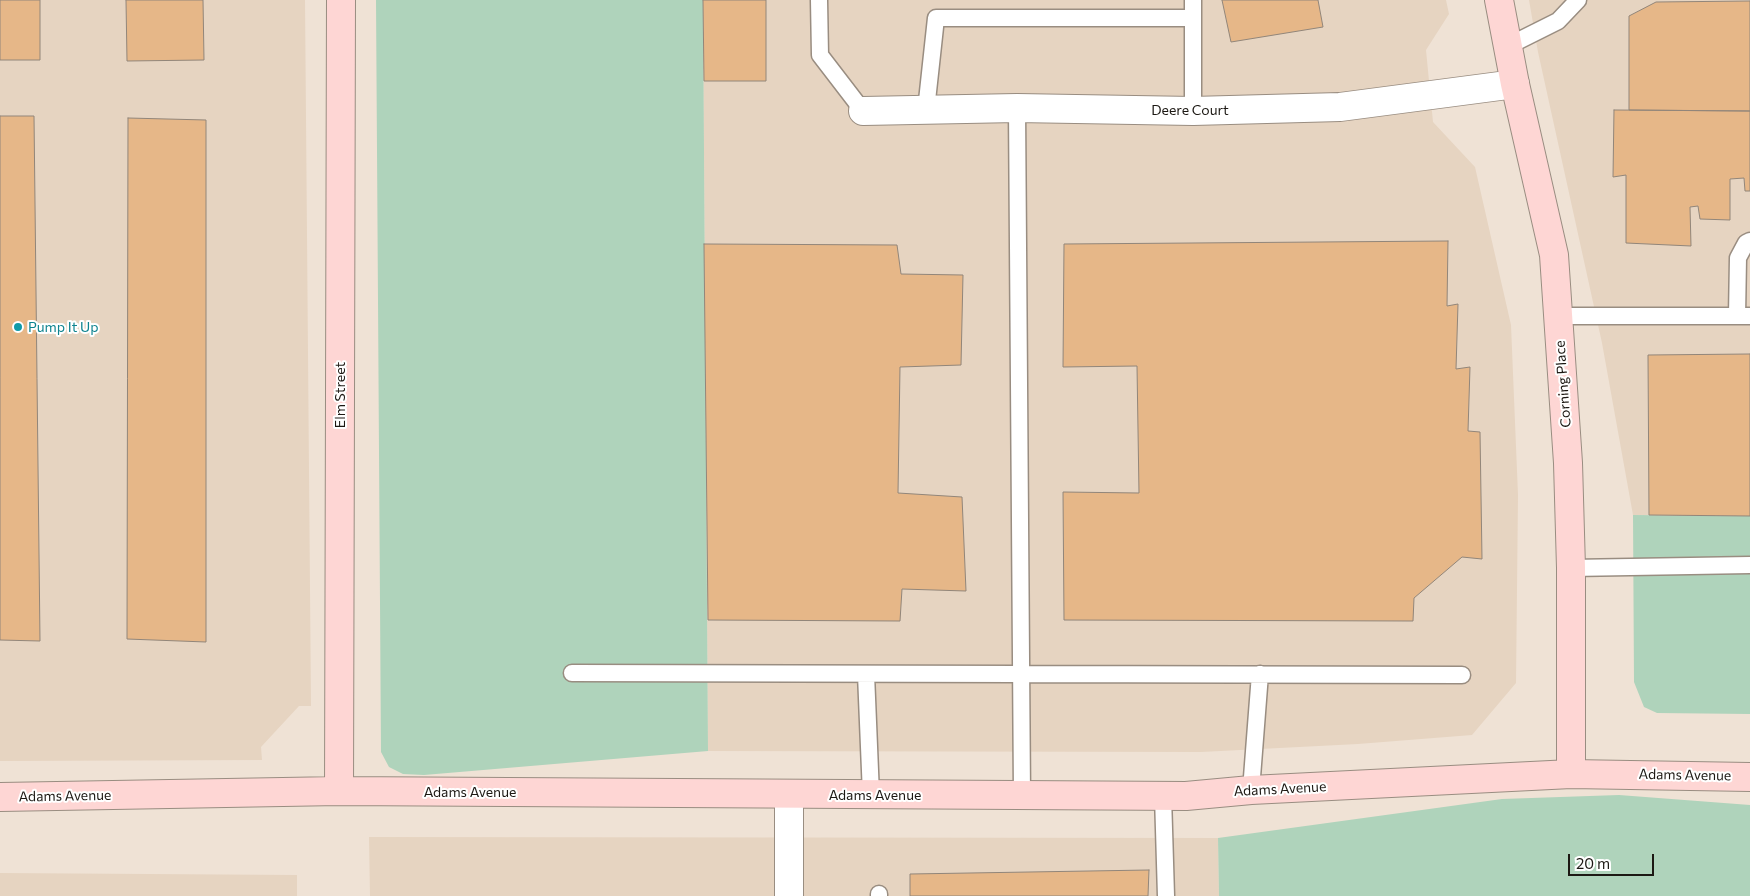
<!DOCTYPE html>
<html>
<head>
<meta charset="utf-8">
<style>
  body { margin:0 }
  #map { position:relative; width:1750px; height:896px; overflow:hidden; background:#efe2d5; font-family:Commissioner,sans-serif }
  canvas { display:block }
  .scale { position:absolute; left:1568px; top:854px; width:86px; height:22px; box-sizing:border-box; border:2px solid #1c1813; border-top:0; padding-left:6px; font-size:15px; line-height:18px; white-space:nowrap; color:#1c1813; -webkit-text-stroke:4px #fff; paint-order:stroke }
</style>
</head>
<body>
<div id="map">
<canvas width="1750" height="896"></canvas>
<div class="scale">20 m</div>
</div>
<script>
const g = document.querySelector('canvas').getContext('2d');
g.lineJoin = 'round';
function paint(path, color) { g.fillStyle = color; g.fill(path, 'evenodd'); }
const poly = rows => new Path2D(rows.map(r => 'M' + r).join(''));
function stroke(path, color, width, dash) { g.strokeStyle = color; g.lineWidth = width; g.lineCap = dash ? 'butt' : 'round'; g.setLineDash(dash || []); g.stroke(path); }
function write(font, color, halo, rows, align = 'center') {
  g.font = font + ' Commissioner,sans-serif'; g.lineWidth = 4; g.setLineDash([]); g.textBaseline = 'middle'; g.strokeStyle = halo; g.fillStyle = color; for (const [text, x, y, turn = 0] of rows) {
    g.save(); g.translate(x, y); g.rotate((+turn || 0) * Math.PI / 180); g.textAlign = isNaN(turn) ? turn : align; if (halo) g.strokeText(text, 0, 0); g.fillText(text, 0, 0); g.restore();
  }
}
const built = poly([
  [0,0,305,0,311,706,299,706,261,747,262,760,0,761],
  [703,0,1446,0,1449,14,1426,50,1433,122,1475,167,1511,325,1518,495,1516,683,1472,735,1358,744,1201,752,708,751],
  [1529,0,1750,0,1750,516,1633,515,1602,343,1538,52],
  [369,837,1218,838,1219,896,370,896],
  [0,873,297,875,297,896,0,896]
]);
const green = poly([
  [376,0,703,0,708,751,424,775,403,774,389,767,381,752],
  [1633,515,1750,516,1750,714,1657,713,1644,707,1634,682],
  [1619,795,1750,805,1750,896,1219,896,1218,838,1502,799]
]);
const building = poly([
  [0,0,40,0,40,60,0,60,0,0],
  [126,0,203,0,204,60,127,61,126,0],
  [703,0,766,0,766,81,704,81,703,0],
  [1222,0,1318,0,1323,27,1231,42,1222,0],
  [1750,1,1750,111,1629,110,1629,16,1656,2,1750,1],
  [1614,110,1750,111,1750,191,1745,191,1744,178,1730,179,1730,220,1700,219,1698,206,1690,207,1691,246,1626,243,1626,175,1613,177,1614,110],
  [0,116,34,116,40,641,0,640,0,116],
  [128,118,206,120,206,642,127,639,128,118],
  [1448,241,1447,306,1458,304,1456,369,1470,367,1468,431,1480,432,1482,559,1462,557,1414,598,1413,621,1064,620,1063,492,1139,493,1137,366,1063,367,1064,244,1448,241],
  [704,244,897,245,901,274,963,275,961,365,900,367,898,493,962,497,966,591,902,589,900,621,708,620,704,244],
  [1750,354,1750,516,1649,515,1648,355,1750,354],
  [1149,870,1148,896,910,896,910,874,1149,870]
]);
const lane = poly([
  [819,0,820,55,863,111],
  [1193,0,1193,111],
  [1508,46,1558,21,1578,0],
  [1017,108,1022,795],
  [926,110,936,18,1193,18],
  [1558,316,1750,316],
  [1737,316,1738,258,1746,243,1750,241],
  [1571,568,1750,565],
  [572,673,1462,675],
  [866,674,871,795],
  [1251,790,1260,674],
  [1163,796,1166,896],
  [879,896,879,894]
]);
const street = poly([
  [863,111,1017,108,1193,111,1340,107,1515,84],
  [789,896,789,794]
]);
const secondary = poly([
  [1499,0,1515,84,1554,255,1568,463,1571,568,1571,774],
  [339,791,341,0],
  [0,797,339,791,1186,796,1251,790,1571,774,1750,777]
]);
const markers = [
  [18,327,5,"#0f9aa8"]
];
const streetNames = [
  ["Deere Court",1190,110],
  ["Corning Place",1563,384,-94],
  ["Elm Street",340,395,-90],
  ["Adams Avenue",1685,775,1],
  ["Adams Avenue",1280,789,-3],
  ["Adams Avenue",470,792],
  ["Adams Avenue",875,795],
  ["Adams Avenue",65,796,-1]
];
const cultureNames = [
  ["Pump It Up",28,327]
];
paint(built, '#e6d4c1');
paint(green, '#afd3bb');
paint(building, '#e6b788');
stroke(building, '#92867a', 1);
stroke(lane, '#998d81', 19);
stroke(street, '#998d81', 30);
stroke(secondary, '#998d81', 30);
stroke(lane, '#fff', 16);
stroke(street, '#fff', 28);
stroke(secondary, '#fed6d4', 28);
for (const [x, y, r, color] of markers) { const dot = new Path2D(); dot.arc(x, y, r, 0, 2 * Math.PI); g.fillStyle = color; g.fill(dot); stroke(dot, '#fff', 2); }
write('14px', '#1c1813', '#fff', streetNames);
write('14px', '#0d838f', '#fff', cultureNames, 'left');
</script>
</body>
</html>
